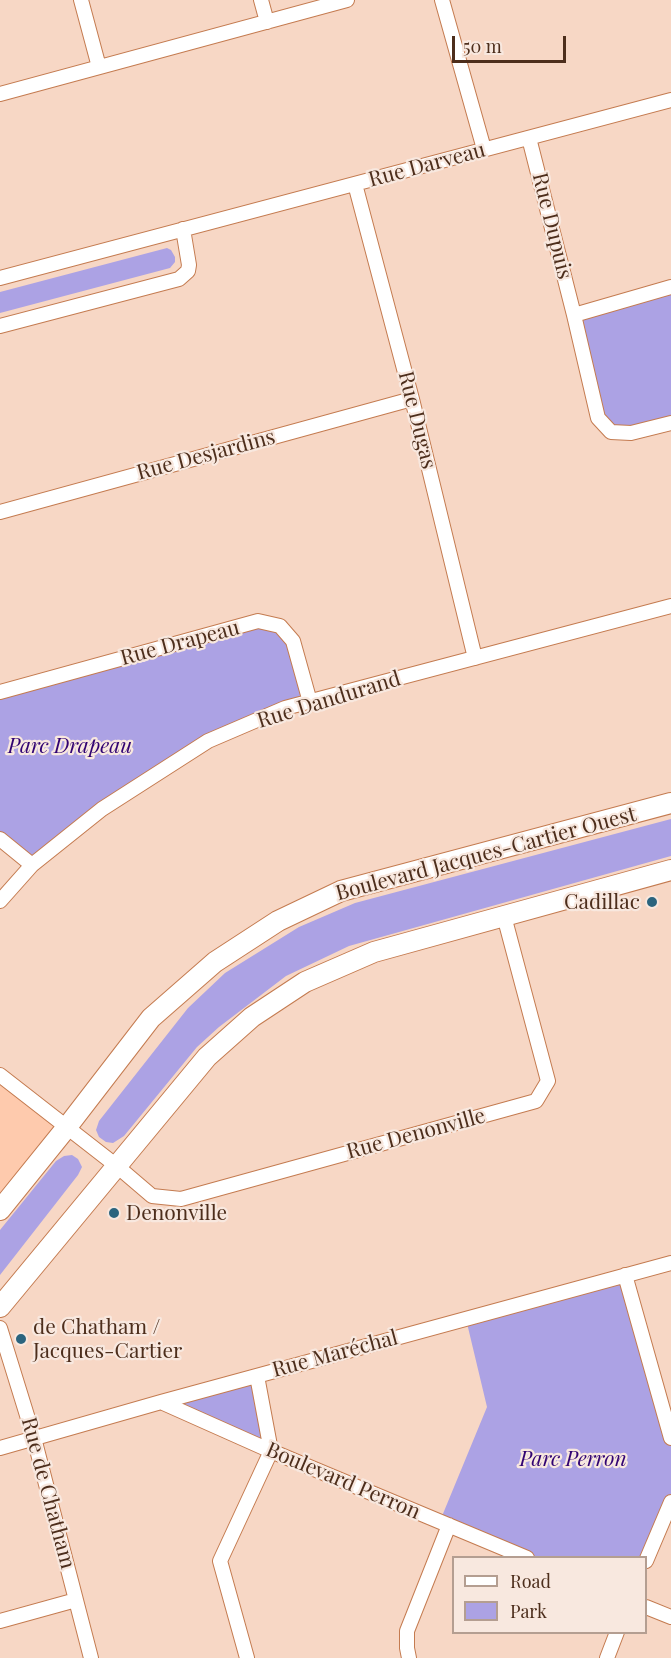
<!DOCTYPE html>
<html>
<head>
<meta charset="utf-8">
<style>
  body { margin:0 }
  #map { position:relative; width:671px; height:1658px; overflow:hidden; background:#f7d7c5; font-family:"Playfair Display",serif }
  canvas { display:block }
  .legend { position:absolute; left:452px; top:1556px; width:195px; height:78px; box-sizing:border-box; background:#f8e8df; border:2px solid #b49e91; margin:0; padding:8px 10px; list-style:none; font-size:18px; color:#4d2e1c }
  .legend li { display:flex; align-items:center; gap:12px; height:30px }
  .legend b { width:30px; border:2px solid #b49e91 }
  .scale { position:absolute; left:452px; top:36px; width:114px; height:27px; box-sizing:border-box; border:3px solid #4d2e1c; border-top:0; padding-left:8px; font-size:18px; line-height:21px; white-space:nowrap; color:#4d2e1c; -webkit-text-stroke:4px #f8e8df; paint-order:stroke }
</style>
</head>
<body>
<div id="map">
<canvas width="671" height="1658"></canvas>
<ul class="legend">
<li><b style="height:8px;background:#fff"></b>Road</li>
<li><b style="height:16px;background:#aca2e4"></b>Park</li>
</ul>
<div class="scale">50 m</div>
</div>
<script>
const g = document.querySelector('canvas').getContext('2d');
g.lineJoin = 'round';
function paint(path, color) { g.fillStyle = color; g.fill(path, 'evenodd'); }
const poly = rows => new Path2D(rows.map(r => 'M' + r).join(''));
function stroke(path, color, width, dash) { g.strokeStyle = color; g.lineWidth = width; g.lineCap = dash ? 'butt' : 'round'; g.setLineDash(dash || []); g.stroke(path); }
function write(font, color, halo, rows, align = 'center') {
  g.font = font + ' "Playfair Display",serif'; g.lineWidth = 4.5; g.setLineDash([]); g.textBaseline = 'middle'; g.strokeStyle = halo; g.fillStyle = color; for (const [text, x, y, turn = 0] of rows) {
    g.save(); g.translate(x, y); g.rotate((+turn || 0) * Math.PI / 180); g.textAlign = isNaN(turn) ? turn : align; if (halo) g.strokeText(text, 0, 0); g.fillText(text, 0, 0); g.restore();
  }
}
const built = poly([
  [0,1075,67,1127,0,1210]
]);
const green = poly([
  [167,248,171,250,175,257,175,262,170,268,0,313,0,292],
  [671,287,671,423,611,432,598,418,574,315],
  [258,621,280,626,310,702,208,741,32,865,0,839,0,692],
  [671,819,671,856,349,946,286,976,219,1027,197,1047,124,1136,113,1143,106,1142,99,1137,96,1130,99,1121,188,1008,225,973,299,927,355,903],
  [72,1155,78,1159,82,1167,78,1175,0,1275,0,1230,56,1161,64,1156],
  [625,1275,671,1438,671,1502,646,1558,527,1557,440,1521,487,1407,466,1319],
  [257,1376,271,1451,161,1402]
]);
const street = poly([
  [81,0,99,67],
  [261,0,267,22],
  [442,0,484,149],
  [0,94,347,0],
  [529,138,574,315,598,418,611,432,631,433,671,423],
  [355,184,412,399,475,658],
  [0,278,671,100],
  [574,315,671,287],
  [0,326,179,279,188,271,189,265,183,229],
  [0,512,412,399],
  [0,692,258,621,280,626,293,641,310,702],
  [0,839,32,865],
  [0,901,32,865,102,809,208,741,285,708,671,606],
  [0,1075,118,1167,152,1196,181,1199,536,1101,548,1081,504,916],
  [625,1275,671,1438],
  [0,1328,34,1438,91,1658],
  [161,1402,271,1451,527,1558],
  [0,1448,161,1402,671,1263],
  [646,1561,671,1502],
  [646,1607,671,1617],
  [0,1621,76,1600],
  [247,1658,220,1561,271,1451,257,1376],
  [409,1658,407,1648,407,1631,449,1525],
  [607,1658,617,1632]
]);
const secondary = poly([
  [0,1210,67,1127,151,1018,215,962,278,921,341,891,671,803],
  [0,1307,207,1057,252,1017,305,982,374,952,671,870]
]);
const markers = [
  [652,902,6,"#2b647e"],
  [114,1213,6,"#2b647e"],
  [21,1339,6,"#2b647e"]
];
const streetNames = [
  ["Rue Darveau",427,165,-15],
  ["Rue Dupuis",552,226,76],
  ["Rue Dugas",417,420,76],
  ["Rue Desjardins",206,455,-15],
  ["Rue Drapeau",180,643,-15],
  ["Rue Dandurand",329,700,-17],
  ["Boulevard Jacques-Cartier Ouest",486,854,-15],
  ["Rue Denonville",416,1134,-15],
  ["Rue Maréchal",335,1354,-15],
  ["Boulevard Perron",343,1481,23],
  ["Rue de Chatham",48,1493,75]
];
const parkNames = [
  ["Parc Drapeau",70,746],
  ["Parc Perron",573,1459]
];
const poiNames = [
  ["Cadillac",640,902,"right"],
  ["Denonville",126,1213],
  ["de Chatham /",33,1327],
  ["Jacques-Cartier",33,1351]
];
paint(built, '#fecaad');
paint(green, '#aca2e4');
stroke(street, '#c47b50', 16);
stroke(secondary, '#c47b50', 22);
stroke(street, '#fff', 14);
stroke(secondary, '#fff', 20);
for (const [x, y, r, color] of markers) { const dot = new Path2D(); dot.arc(x, y, r, 0, 2 * Math.PI); g.fillStyle = color; g.fill(dot); stroke(dot, '#f8e8df', 2); }
write('21px', '#4d2e1c', '#f8e8df', streetNames);
write('italic 21px', '#310372', '#f8e8df', parkNames);
write('21px', '#4d2e1c', '#f8e8df', poiNames, 'left');
</script>
</body>
</html>
